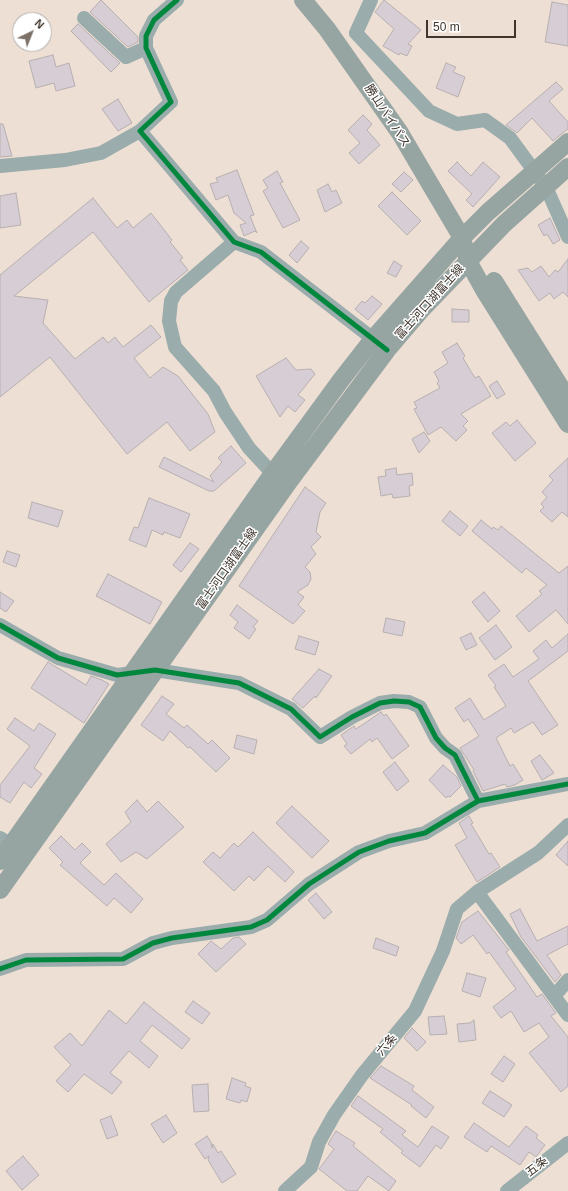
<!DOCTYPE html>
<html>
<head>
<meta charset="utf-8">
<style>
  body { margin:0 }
  #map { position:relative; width:568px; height:1191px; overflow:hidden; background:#eedfd4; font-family:Arial,sans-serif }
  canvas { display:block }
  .north { position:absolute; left:12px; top:12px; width:40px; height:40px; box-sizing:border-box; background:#fff; border:1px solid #b2aeab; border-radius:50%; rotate:43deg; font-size:11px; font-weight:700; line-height:16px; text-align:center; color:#3f352d }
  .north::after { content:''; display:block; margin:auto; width:14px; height:18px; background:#7c7067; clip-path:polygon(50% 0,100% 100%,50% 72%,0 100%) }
  .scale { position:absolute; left:426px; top:20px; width:90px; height:18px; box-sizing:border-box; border:2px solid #3f352d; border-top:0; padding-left:5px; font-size:12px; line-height:14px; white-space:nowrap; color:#3f352d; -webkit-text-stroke:3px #fff; paint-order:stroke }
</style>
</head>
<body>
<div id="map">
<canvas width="568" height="1191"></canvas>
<div class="north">N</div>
<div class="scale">50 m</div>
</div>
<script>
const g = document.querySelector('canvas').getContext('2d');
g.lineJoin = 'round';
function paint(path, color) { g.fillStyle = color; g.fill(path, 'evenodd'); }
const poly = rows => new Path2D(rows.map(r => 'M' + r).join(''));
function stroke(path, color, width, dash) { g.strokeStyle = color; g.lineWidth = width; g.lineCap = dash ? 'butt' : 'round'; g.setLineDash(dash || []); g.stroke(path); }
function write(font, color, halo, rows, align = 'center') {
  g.font = font + ' Arial,"Noto Sans JP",sans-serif'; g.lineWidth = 3; g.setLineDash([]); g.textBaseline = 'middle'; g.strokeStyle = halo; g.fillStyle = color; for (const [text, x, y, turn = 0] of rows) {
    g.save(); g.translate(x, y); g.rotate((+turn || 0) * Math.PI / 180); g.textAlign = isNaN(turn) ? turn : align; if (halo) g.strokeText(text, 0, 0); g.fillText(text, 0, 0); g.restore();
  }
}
const building = poly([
  [101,0,138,37,138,42,128,47,90,12,101,0],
  [384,0,421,30,408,44,412,46,407,56,400,53,399,55,383,46,394,29,375,12,384,0],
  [552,2,568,5,568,46,545,42,552,2],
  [78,24,120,63,111,72,71,31,78,24],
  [53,55,56,67,69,63,75,86,56,91,54,83,36,88,29,61,53,55],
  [446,63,456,67,453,72,465,77,458,97,436,88,446,63],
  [556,82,563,89,549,101,568,122,568,129,564,132,553,141,532,118,517,133,506,125,556,82],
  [118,99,132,123,118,131,102,109,118,99],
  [363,115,372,124,367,130,380,145,359,164,349,153,360,143,348,130,363,115],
  [0,124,3,124,12,156,0,157,0,124],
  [457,162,471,176,483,162,500,177,473,207,466,200,472,194,448,171,457,162],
  [237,170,254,215,250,216,257,233,255,231,244,236,240,225,246,223,234,213,228,195,216,200,210,184,218,182,216,178,237,170],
  [277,171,283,182,280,183,300,220,283,228,263,191,268,188,263,180,277,171],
  [404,172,413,180,401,192,392,184,404,172],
  [328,184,332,192,336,190,342,203,325,212,317,190,328,184],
  [392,192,421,221,407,235,378,206,392,192],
  [16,193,21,225,0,228,0,196,16,193],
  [93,198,117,228,127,220,133,228,151,213,172,240,170,242,183,258,180,260,188,270,149,302,93,232,14,296,48,300,43,323,75,359,103,337,108,343,115,337,123,347,151,325,161,337,134,358,150,378,163,367,178,376,208,414,215,432,190,451,167,422,127,454,50,357,0,397,0,275,93,198],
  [550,218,560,240,553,244,547,234,544,236,538,225,550,218],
  [301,241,309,248,297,263,289,255,301,241],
  [568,259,568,297,563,292,554,299,550,293,539,301,518,270,528,268,532,272,541,266,549,277,555,270,558,272,568,259],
  [394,261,402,266,396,277,387,273,394,261],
  [372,296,382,304,368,320,355,309,362,301,365,303,372,296],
  [452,309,469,310,469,322,452,322,452,309],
  [457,343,465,356,463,358,475,378,479,376,491,396,461,414,468,421,463,426,467,430,456,441,441,427,428,435,414,409,417,408,414,402,440,388,437,383,439,381,434,372,448,363,442,352,457,343],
  [286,358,296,370,311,369,315,374,298,395,305,400,295,412,288,406,280,417,256,376,286,358],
  [497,381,505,394,497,399,489,386,497,381],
  [517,420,536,443,515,461,492,433,506,422,510,426,517,420],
  [424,432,430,441,419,453,412,439,424,432],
  [231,446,246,463,214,491,209,491,159,467,164,457,214,482,210,476,222,462,218,458,231,446],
  [568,458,568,517,562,512,552,522,540,511,544,507,541,504,547,497,542,492,553,480,549,476,568,458],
  [396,468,397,475,412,473,413,485,409,486,410,496,393,498,392,494,381,496,378,477,386,476,385,470,396,468],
  [305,487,326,503,320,512,316,532,321,537,311,547,316,554,305,567,310,572,311,579,308,585,297,592,304,597,298,605,305,611,293,624,239,586,305,487],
  [149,498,190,514,180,538,164,532,163,535,152,530,146,547,129,540,134,527,138,528,149,498],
  [32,502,63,511,58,527,28,518,32,502],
  [450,511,468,526,460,536,442,521,450,511],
  [481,520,492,529,493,527,498,530,501,526,559,573,568,566,568,624,556,610,529,632,516,616,542,594,539,591,547,585,526,568,522,573,472,531,481,520],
  [190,543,199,549,181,572,173,565,190,543],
  [7,551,20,555,16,567,3,562,7,551],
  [108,574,162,602,150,624,96,596,108,574],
  [0,592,14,601,6,612,0,608,0,592],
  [484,592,500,611,488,622,472,602,484,592],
  [237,605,258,621,253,627,256,629,249,639,234,628,238,622,230,615,237,605],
  [386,618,405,622,402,636,383,632,386,618],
  [496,625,512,647,495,660,479,638,496,625],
  [471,633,477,645,466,650,460,638,471,633],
  [568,634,568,651,528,681,558,725,542,735,533,722,514,733,511,728,496,738,510,766,513,764,523,780,515,785,507,787,505,784,483,791,473,771,474,770,460,748,479,736,468,719,464,722,455,708,470,698,484,720,506,706,494,687,496,686,488,675,504,664,513,677,539,659,533,651,546,640,552,648,568,634],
  [299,636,319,642,315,655,295,649,299,636],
  [48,662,86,685,91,676,102,680,109,684,84,723,31,688,48,662],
  [319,669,332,676,316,698,315,696,303,708,292,699,319,669],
  [162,696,174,704,166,714,184,728,187,725,208,744,212,740,230,758,216,772,190,747,188,748,170,731,163,741,141,725,162,696],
  [381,712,384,716,386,714,409,746,392,759,377,738,372,742,370,739,351,754,344,746,347,744,341,735,354,726,356,729,381,712],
  [15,718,34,731,39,723,56,734,34,768,42,774,31,788,24,782,10,803,0,797,0,785,30,746,7,729,15,718],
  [237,735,257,740,254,754,234,748,237,735],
  [540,755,554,773,542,780,531,761,540,755],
  [395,762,409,781,397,791,383,772,395,762],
  [443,765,457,777,461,786,450,797,448,796,446,798,429,780,443,765],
  [137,800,147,812,158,801,184,827,147,859,136,852,121,862,106,844,131,822,125,812,137,800],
  [292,806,329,841,312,858,276,823,292,806],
  [469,816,473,823,471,824,489,854,491,853,500,867,477,882,455,845,467,838,459,823,469,816],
  [253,832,294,872,285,882,268,866,254,881,249,876,234,891,203,862,213,852,220,858,234,843,238,847,253,832],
  [61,836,75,850,82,843,91,852,80,863,104,885,116,873,143,899,131,913,114,898,107,906,60,865,63,862,49,848,61,836],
  [568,841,568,866,556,855,568,841],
  [316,893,332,912,324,919,308,900,316,893],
  [520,909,537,941,568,926,568,944,547,955,561,975,555,982,521,937,510,914,520,909],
  [478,911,509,950,506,952,537,997,542,994,556,1013,551,1016,568,1037,568,1086,561,1092,529,1053,549,1037,539,1023,524,1032,511,1011,501,1018,493,1007,516,989,489,952,487,954,473,935,461,944,456,938,462,922,478,911],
  [239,937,246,944,216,972,198,954,211,941,221,949,233,938,239,937],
  [376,938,399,947,396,956,373,948,376,938],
  [467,973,486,978,480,997,462,991,467,973],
  [193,1001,210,1013,202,1024,185,1012,193,1001],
  [144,1002,190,1039,182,1049,152,1025,140,1041,158,1056,149,1068,129,1051,110,1073,122,1082,112,1094,84,1074,68,1092,56,1081,71,1065,54,1047,70,1033,82,1046,109,1010,126,1024,144,1002],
  [444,1016,447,1034,430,1035,428,1017,444,1016],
  [474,1020,476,1040,459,1042,457,1024,470,1023,474,1020],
  [412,1028,426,1042,417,1051,404,1038,412,1028],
  [504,1056,515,1064,503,1082,491,1074,504,1056],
  [381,1066,414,1086,412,1090,434,1107,426,1118,411,1106,412,1105,370,1078,381,1066],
  [232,1078,246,1083,245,1086,251,1088,247,1102,241,1100,240,1103,226,1099,232,1078],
  [208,1084,209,1111,194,1112,192,1085,208,1084],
  [490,1091,512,1105,504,1117,482,1103,490,1091],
  [358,1096,406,1131,402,1135,418,1147,432,1126,449,1137,441,1149,436,1145,420,1167,401,1153,403,1151,380,1132,383,1129,351,1106,358,1096],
  [166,1115,177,1133,163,1143,151,1124,166,1115],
  [111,1116,118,1135,107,1139,100,1120,111,1116],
  [474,1123,509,1147,526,1126,538,1135,536,1138,545,1145,536,1157,529,1152,520,1165,491,1146,487,1152,464,1137,474,1123],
  [336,1131,355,1143,353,1146,396,1181,389,1191,368,1176,357,1191,347,1191,319,1169,334,1149,328,1144,336,1131],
  [207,1136,211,1142,212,1148,213,1144,218,1153,221,1151,236,1174,222,1183,208,1160,209,1156,205,1159,195,1144,207,1136],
  [23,1156,39,1175,22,1190,6,1171,23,1156]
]);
const minor = poly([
  [177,0,154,20,146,36,146,48,171,102,140,131,234,242,261,252,381,345],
  [371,0,356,33,429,111,457,124,485,120,510,138,546,187,568,237],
  [84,18,126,57,146,48],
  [0,166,65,160,101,153,140,131],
  [234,242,176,292,171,301,169,321,175,347,214,391,225,412,249,448,273,474],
  [0,625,58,658,117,675,155,670,239,683,291,709,320,737,352,717,380,703,394,701,409,702,420,707,436,738,445,748,455,755,478,801,568,784],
  [0,838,11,845],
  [477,892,568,1015],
  [0,969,26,960,123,959,153,943,172,938,251,927,267,920,309,884,359,852,389,841,425,833,478,801],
  [554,996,568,980],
  [285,1191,311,1167,319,1142,334,1115,362,1075,415,1011,443,951,457,909,477,892,538,853,568,825],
  [507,1191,568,1143]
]);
const major = poly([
  [303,0,327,29,400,133,462,238,468,261,484,290,568,424],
  [494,281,568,399],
  [0,861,276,469,341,380,373,339,462,238,488,212,568,142],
  [0,890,290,480,387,350,422,309,504,224,568,167]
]);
const cycleway = poly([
  [177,0,154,20,146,36,146,48,171,102,140,131,234,242,261,252,387,350],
  [0,625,58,658,117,675,155,670,239,683,291,709,320,737,352,717,380,703,394,701,409,702,420,707,436,738,445,748,455,755,478,801,568,784],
  [0,969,26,960,123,959,153,943,172,938,251,927,267,920,309,884,359,852,389,841,425,833,478,801]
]);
const streetNames = [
  ["勝山バイパス",387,116,57],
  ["富士河口湖富士線",430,302,-48],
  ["富士河口湖富士線",227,569,-55],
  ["六条",387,1045,-50],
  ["五条",537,1167,-38]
];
paint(building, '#d6cdd5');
stroke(building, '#b7afb0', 1);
stroke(minor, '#9aacab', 14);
stroke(major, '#96a4a2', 18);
stroke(cycleway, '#00873e', 5);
write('12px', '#3f352d', '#fff', streetNames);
</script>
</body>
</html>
